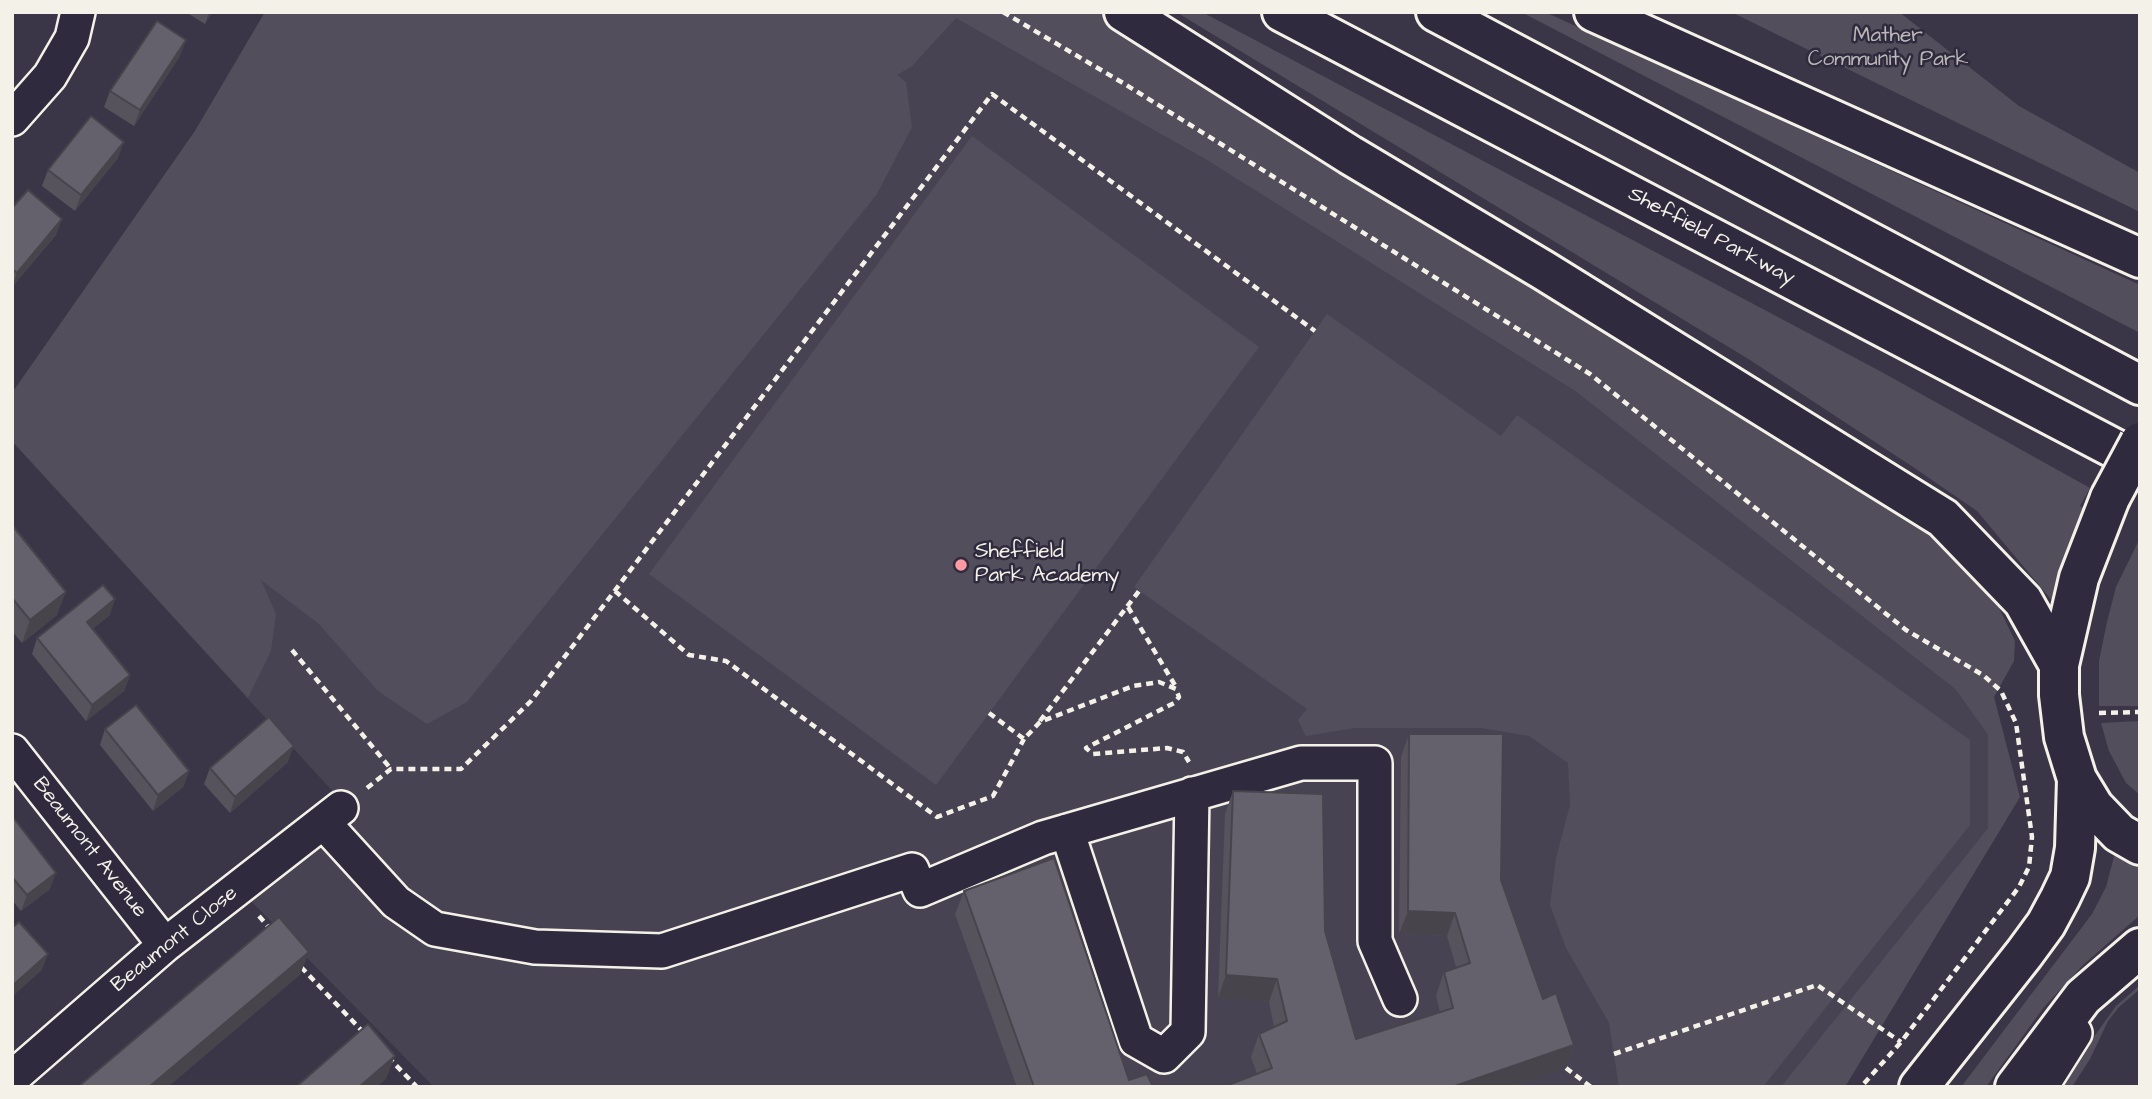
<!DOCTYPE html>
<html>
<head>
<meta charset="utf-8">
<style>
  body { margin:0 }
  #map { position:relative; width:2152px; height:1099px; overflow:hidden; background:#3b3647; font-family:"Architects Daughter",sans-serif }
  canvas { display:block }
  .frame { position:absolute; inset:0; border:14px solid #f4f1e8; pointer-events:none }
</style>
</head>
<body>
<div id="map">
<canvas width="2152" height="1099"></canvas>
<div class="frame"></div>
</div>
<script>
const g = document.querySelector('canvas').getContext('2d');
g.lineJoin = 'round';
function paint(path, color) { g.fillStyle = color; g.fill(path, 'evenodd'); }
const poly = rows => new Path2D(rows.map(r => 'M' + r).join(''));
function stroke(path, color, width, dash) { g.strokeStyle = color; g.lineWidth = width; g.lineCap = dash ? 'butt' : 'round'; g.setLineDash(dash || []); g.stroke(path); }
function write(font, color, halo, rows, align = 'center') {
  g.font = font + ' "Architects Daughter",sans-serif'; g.lineWidth = 5; g.setLineDash([]); g.textBaseline = 'middle'; g.strokeStyle = halo; g.fillStyle = color; for (const [text, x, y, turn = 0] of rows) {
    g.save(); g.translate(x, y); g.rotate((+turn || 0) * Math.PI / 180); g.textAlign = isNaN(turn) ? turn : align; if (halo) g.strokeText(text, 0, 0); g.fillText(text, 0, 0); g.restore();
  }
}
const built = poly([
  [265,12,948,12,1205,159,1575,391,1955,689,1988,735,1988,828,1782,1087,434,1087,251,901,358,819,12,441,12,393,195,131]
]);
const green = poly([
  [265,12,1099,12,1940,535,1991,591,2015,641,2014,661,1994,697,2020,797,1845,1087,1781,1087,1988,828,1988,735,1955,689,1575,391,1205,159,956,18,912,66,897,75,906,82,912,127,877,194,467,702,427,724,378,691,319,624,261,580,276,614,271,651,248,698,12,441,12,393,195,131],
  [1176,12,1202,12,1878,370,2090,488,2080,506,2085,509,2054,603,1977,511,1913,467,1750,360],
  [1521,12,1545,12,2140,285,2140,333],
  [1731,12,1899,12,2019,106,2140,173,2140,212],
  [972,136,1259,347,936,785,649,574],
  [1327,314,1501,436,1517,415,1970,740,1970,825,1763,1087,1619,1087,1609,1023,1566,948,1550,905,1556,858,1570,805,1568,763,1529,736,1481,728,1355,728,1306,736,1298,720,1307,709,1134,587],
  [2140,538,2140,706,2099,706,2099,661,2107,622,2116,587],
  [2140,721,2140,795,2126,783,2109,751,2101,723],
  [2116,849,2140,864,2140,915,2083,965,2044,1007,1986,1087,1961,1087,2092,914,2106,887],
  [2140,985,2140,989,2119,1007,2108,1021,2090,1059,2072,1087,2058,1087,2116,1006]
]);
const path = poly([
  [1003,12,1123,83,1590,374,1906,630,1983,675,2001,691,2016,723,2032,837,2029,867,2019,887,1901,1042,1861,1087],
  [615,591,689,655,726,661,937,817,993,796,1024,739],
  [1128,607,1176,687],
  [292,650,391,769],
  [989,713,1024,739,1040,722,1133,686,1159,682,1176,689,1179,697,1174,703,1086,748,1093,754,1167,748,1183,752,1189,762],
  [2099,713,2140,712],
  [1040,721,1139,591],
  [367,788,391,769,461,769,531,701,992,94,1315,331],
  [259,916,271,930],
  [301,967,365,1034],
  [1614,1054,1817,985,1901,1042],
  [388,1057,417,1087],
  [1566,1068,1591,1087]
]);
const minor = poly([
  [12,119,50,76,72,38,78,12],
  [12,751,165,945],
  [323,822,396,902,435,929,535,947,662,951,912,870,920,890,1043,838,1301,763,1375,763,1375,941,1400,999],
  [1067,831,1136,1040,1164,1056,1188,1032,1192,794],
  [12,1078,165,945,341,808],
  [2041,1087,2075,1033]
]);
const highway = poly([
  [1124,12,1350,155,1543,270,1943,518,2023,601,2059,665],
  [1282,12,2140,462],
  [1436,12,2140,385],
  [1594,12,2140,258],
  [2110,498,2079,578,2059,665,2059,695,2064,737,2077,779,2094,807,2119,833,2140,845],
  [1919,1087,2024,954,2046,924,2060,898,2070,877,2075,848,2077,779],
  [2015,1087,2083,997,2140,948]
]);
const highwayBridge = poly([
  [2110,498,2140,442]
]);
const wall = poly([
  [186,12,212,12,205,24],
  [180,56,134,126,104,107,110,91],
  [118,158,75,211,42,186,48,170],
  [12,208,56,235,12,287],
  [12,525,57,615,22,643,12,631],
  [110,615,92,629,130,675,124,691,86,721,32,654,37,638],
  [105,729,189,771,183,787,153,811,100,745],
  [1409,734,1501,880,1543,999,1574,1045,1566,1068,1511,1087,1223,1087,1257,1074,1251,1057,1259,1034,1274,1027,1269,1002,1218,998,1225,814,1233,791,1325,931,1356,1039,1440,1013,1436,995,1444,972,1456,967,1447,936,1399,934,1401,757],
  [288,762,230,813,204,784,210,768],
  [12,816,50,889,21,911,12,900],
  [964,891,1129,1080,1153,1087,1017,1087,955,914]
]);
const shadedWall = poly([
  [209,12,212,12,205,24],
  [186,40,180,56,134,126,140,110],
  [124,142,118,158,75,211,81,195],
  [62,219,56,235,12,287,17,273],
  [66,592,57,615,22,643,30,620],
  [115,599,110,615,81,638,87,622],
  [130,675,124,691,86,721,92,705],
  [294,746,288,762,230,813,235,797],
  [189,771,183,787,153,811,158,795],
  [56,873,50,889,21,911,27,895],
  [1408,911,1455,913,1447,936,1399,934],
  [309,952,300,975,168,1087,149,1087],
  [48,954,42,970,12,997,12,986],
  [1226,975,1277,979,1269,1002,1218,998],
  [1574,1045,1566,1068,1511,1087,1452,1087],
  [395,1056,386,1079,377,1087,359,1087]
]);
const building = poly([
  [157,21,186,40,140,110,110,91,157,21],
  [91,116,124,142,81,195,48,170,91,116],
  [28,190,62,219,17,273,12,269,12,208,28,190],
  [12,525,66,592,30,620,12,598,12,525],
  [103,585,115,599,87,622,130,675,92,705,37,638,103,585],
  [136,705,189,771,158,795,105,729,136,705],
  [269,717,294,746,235,797,210,768,269,717],
  [1409,734,1503,734,1501,880,1543,999,1556,993,1574,1045,1452,1087,1223,1087,1272,1068,1259,1034,1287,1021,1277,979,1226,975,1233,791,1323,794,1325,931,1356,1039,1453,1008,1444,972,1470,963,1455,913,1408,911,1409,734],
  [12,816,56,873,27,895,12,877,12,816],
  [1054,858,1129,1080,1147,1074,1153,1087,1034,1087,964,891,1054,858],
  [279,917,309,952,149,1087,78,1087,279,917],
  [19,922,48,954,12,986,12,928,19,922],
  [368,1024,395,1056,359,1087,296,1087,368,1024]
]);
const markers = [
  [961,565,7,"#ff9aa2"]
];
const parkNames = [
  ["Mather",1888,37],
  ["Community Park",1888,61]
];
const streetNames = [
  ["Sheffield Parkway",1711,237,28],
  ["Beaumont Avenue",89,848,52],
  ["Beaumont Close",175,940,-39]
];
const poiNames = [
  ["Sheffield",975,553],
  ["Park Academy",975,577]
];
paint(built, '#484352');
paint(green, '#534e5c');
stroke(minor, '#f4f1e8', 38);
stroke(highway, '#f4f1e8', 44);
stroke(path, '#f4f1e8', 4.5, [7, 5]);
stroke(minor, '#2f2a3d', 33);
stroke(highway, '#2f2a3d', 38);
stroke(highwayBridge, '#f4f1e8', 44, []);
stroke(highwayBridge, '#2f2a3d', 38);
paint(wall, '#57535d');
paint(shadedWall, '#47444c');
paint(building, '#65616c');
stroke(building, '#47444c', 2);
for (const [x, y, r, color] of markers) { const dot = new Path2D(); dot.arc(x, y, r, 0, 2 * Math.PI); g.fillStyle = color; g.fill(dot); stroke(dot, '#2f2a3d', 2.5); }
write('21px', '#bcb8b7', '#2f2a3d', parkNames);
write('21px', '#f4f1e8', '#2f2a3d', streetNames);
write('21px', '#f4f1e8', '#2f2a3d', poiNames, 'left');
</script>
</body>
</html>
